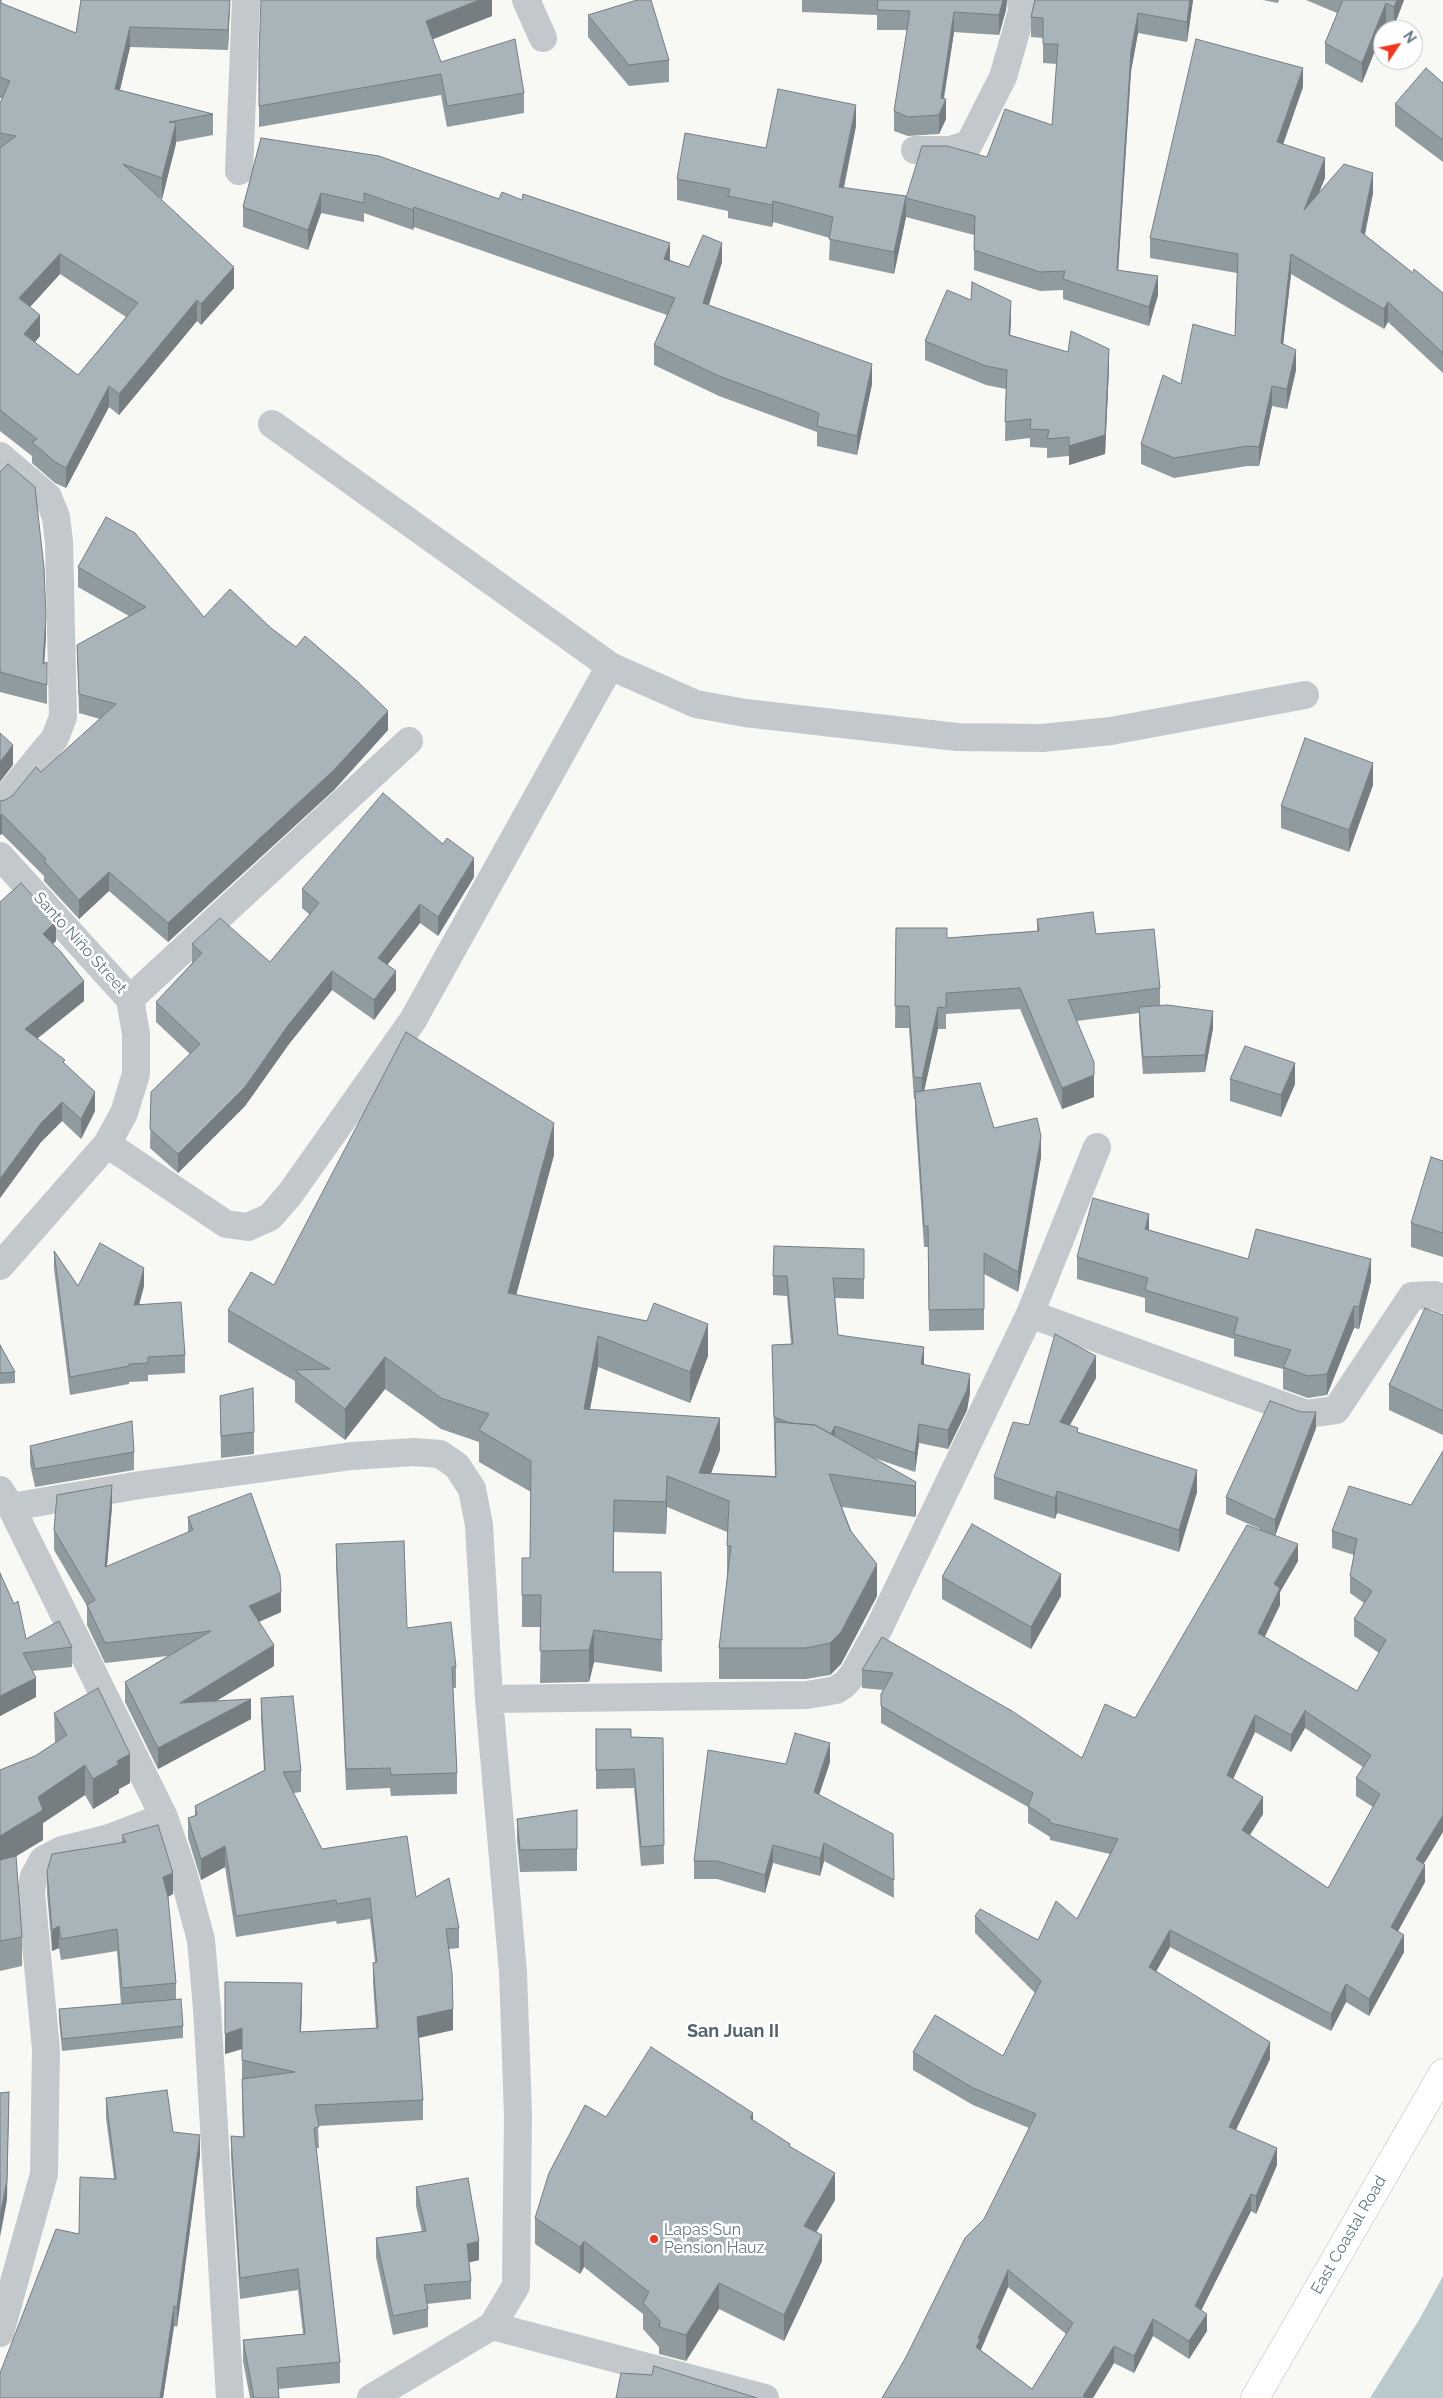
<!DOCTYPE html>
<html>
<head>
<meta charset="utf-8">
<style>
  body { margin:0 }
  #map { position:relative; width:1443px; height:2398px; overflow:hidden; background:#f8f8f4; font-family:Raleway,sans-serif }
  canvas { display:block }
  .north { position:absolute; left:1373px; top:20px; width:50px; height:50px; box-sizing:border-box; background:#fff; border:1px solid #bfc9cd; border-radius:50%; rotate:56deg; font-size:14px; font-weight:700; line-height:20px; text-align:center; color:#607782 }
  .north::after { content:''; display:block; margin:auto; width:18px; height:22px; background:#f3371a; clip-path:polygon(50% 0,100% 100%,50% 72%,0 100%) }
</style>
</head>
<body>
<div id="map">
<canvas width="1443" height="2398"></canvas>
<div class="north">N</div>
</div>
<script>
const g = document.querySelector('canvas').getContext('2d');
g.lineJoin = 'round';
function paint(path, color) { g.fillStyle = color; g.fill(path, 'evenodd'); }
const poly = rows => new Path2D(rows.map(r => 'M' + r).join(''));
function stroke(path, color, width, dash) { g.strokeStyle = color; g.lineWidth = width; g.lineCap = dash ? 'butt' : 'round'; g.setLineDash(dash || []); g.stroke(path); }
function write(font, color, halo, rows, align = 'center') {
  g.font = font + ' Raleway,sans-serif'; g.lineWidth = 5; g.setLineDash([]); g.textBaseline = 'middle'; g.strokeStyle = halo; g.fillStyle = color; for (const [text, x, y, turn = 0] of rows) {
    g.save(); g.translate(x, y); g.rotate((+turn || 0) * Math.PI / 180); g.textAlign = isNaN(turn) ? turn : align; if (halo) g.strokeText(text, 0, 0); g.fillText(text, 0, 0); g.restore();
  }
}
const water = poly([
  [1443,2276,1443,2398,1370,2398,1419,2320]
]);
const minor = poly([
  [526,0,543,38],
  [915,150,950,150,969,144,1003,77,1022,11,1021,0],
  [239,171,246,0],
  [272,424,610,666,696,704,745,713,957,737,1042,738,1111,731,1305,695],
  [0,456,48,497,56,517,59,542,63,717,55,738,0,805],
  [0,856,130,999,136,1034,136,1074,124,1113,107,1144,0,1266],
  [130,999,409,741],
  [107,1144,226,1224,248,1227,270,1217,290,1194,413,1020,610,666],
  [1030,1314,1306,1414,1336,1410,1412,1296,1435,1295,1443,1299],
  [0,1490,11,1507,164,1817,183,1873,201,1940,207,2009,230,2398],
  [11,1507,140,1485,352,1456,414,1452,440,1454,457,1466,472,1489,479,1525,489,1699,513,1972,518,2115,516,2286,492,2326,371,2398],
  [489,1699,807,1695,836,1690,845,1684,854,1673,879,1628,1030,1314,1097,1147],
  [492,2326,765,2398],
  [0,2333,44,2174,46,2049,31,1892,34,1876,43,1860,62,1850,109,1838,164,1817]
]);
const major = poly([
  [1255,2398,1443,2073]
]);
const wall = poly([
  [0,0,1,3,76,33,230,0,228,50,130,47,120,90,213,114,213,135,176,142,162,199,159,198,234,288,201,325,197,321,119,415,109,407,66,488,55,483,32,463,32,456,0,431,0,103,2,98,0,98],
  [60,274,126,317,78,375,35,342,40,336,30,307],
  [492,0,492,16,432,39,441,62,524,93,524,113,447,127,441,95,259,127,259,76],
  [802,0,1007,0,1006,10,999,35,954,32,944,99,946,119,939,134,908,136,894,131,894,111,907,30,877,30,877,15,802,12],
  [1193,0,1187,42,1138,33,1131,71,1118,270,1158,295,1149,326,1063,299,1063,290,1040,291,974,270,974,235,906,217,894,274,829,260,830,238,773,222,772,227,728,218,728,211,677,200,677,179,766,148,856,126,844,188,906,196,987,157,1052,125,1057,64,1043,63,1043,38,1031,37,1031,17],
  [1263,0,1279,0,1278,3],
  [1306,0,1404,0,1394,26,1386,23,1362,83,1325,63,1325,43,1337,13],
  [588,15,669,60,669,82,629,86,588,37],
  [1443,83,1443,162,1395,126,1395,104],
  [1303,87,1283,144,1325,178,1318,194,1373,193,1365,235,1413,273,1443,293,1443,373,1388,322,1384,329,1291,274,1283,344,1296,370,1287,409,1272,406,1259,466,1247,466,1174,478,1141,464,1141,444,1181,384,1235,336,1237,273,1150,258,1150,238],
  [261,138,670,260,689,267,722,262,709,305,872,384,857,455,817,446,817,432,719,396,654,365,654,345,667,315,414,227,413,230,364,213,364,222,321,213,308,250,243,227,243,207],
  [1011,320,1010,335,1109,368,1105,454,1069,465,1069,456,1047,458,1047,448,1030,447,1030,438,1005,441,1006,389,986,385,925,360,925,341],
  [0,472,46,636,44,663,47,662,47,704,0,692],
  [78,567,204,617,271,628,388,730,334,790,168,942,109,891,79,919,44,881,44,876,2,834,0,835,0,801,5,800,12,796,41,772,100,719,79,713,77,645,129,616,78,587],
  [1373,785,1349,852,1281,828,1281,806],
  [474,877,438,936,420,923,387,965,396,990,374,1020,332,990,289,1044,245,1106,178,1173,150,1148,151,1092,190,1054,156,1022,156,1002,192,963,192,944,270,962,310,915,302,908,302,889],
  [0,902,56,941,53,944,84,1001,37,1039,65,1064,95,1111,81,1139,62,1121,41,1142,0,1198],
  [1037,919,1096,934,1160,988,1160,1005,1213,1028,1205,1072,1143,1074,1139,1024,1139,1013,1077,1021,1094,1097,1062,1109,1020,1009,946,1014,946,1029,938,1029,924,1091,994,1128,1041,1157,1018,1292,984,1274,984,1330,929,1331,928,1247,924,1247,915,1113,915,1099,914,1099,909,1028,895,1028,896,928,947,938,1037,931],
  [1230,1079,1295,1084,1281,1117,1230,1101],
  [554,1155,516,1295,708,1356,690,1403,598,1367,590,1409,720,1450,711,1473,775,1476,772,1345,791,1344,787,1296,773,1295,773,1276,864,1249,864,1299,835,1298,838,1335,924,1364,970,1393,967,1410,948,1449,919,1443,915,1472,874,1458,916,1482,916,1514,915,1517,842,1507,877,1596,841,1664,830,1675,806,1679,719,1679,719,1648,727,1578,727,1532,667,1507,666,1534,614,1532,614,1572,661,1572,662,1672,594,1662,589,1682,540,1683,541,1627,522,1627,522,1558,530,1558,531,1492,479,1462,479,1442,441,1429,385,1389,345,1440,295,1402,295,1381,228,1342,228,1310,274,1285],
  [1443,1161,1443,1257,1411,1247,1411,1223],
  [1149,1230,1248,1259,1371,1281,1359,1329,1354,1328,1327,1395,1308,1398,1283,1389,1283,1369,1234,1356,1234,1339,1145,1312,1145,1298,1077,1279,1077,1257],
  [54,1251,78,1286,144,1286,139,1305,185,1355,185,1373,148,1375,148,1381,129,1382,129,1384,70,1395,54,1269],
  [1443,1315,1443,1435,1389,1410,1389,1385],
  [0,1345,15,1372,15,1383,0,1384],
  [1096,1378,1070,1425,1078,1432,1197,1492,1179,1552,1057,1513,1055,1519,994,1499,994,1477,1029,1425],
  [220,1396,254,1432,254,1454,221,1458],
  [1316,1428,1275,1535,1298,1561,1280,1592,1280,1605,1264,1637,1357,1691,1379,1653,1354,1636,1354,1619,1364,1603,1350,1593,1350,1576,1354,1555,1332,1548,1332,1531,1411,1505,1424,1864,1425,1882,1398,1931,1404,1952,1369,2016,1346,2002,1331,2031,1170,1947,1156,1971,1270,2059,1236,2130,1277,2165,1256,2214,1251,2211,1201,2310,1207,2331,1189,2359,1153,2336,1134,2373,1114,2363,1093,2398,882,2398,905,2359,984,2219,1029,2128,973,2105,913,2070,913,2052,1003,2056,1035,1993,975,1933,975,1916,1038,1940,1077,1919,1110,1854,1050,1840,1050,1837,1028,1823,1028,1807,881,1723,881,1694,883,1690,862,1688,862,1670,882,1637,1082,1758,1135,1718,1260,1529,1226,1514,1226,1497],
  [1305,1728,1363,1767,1356,1778,1356,1796,1373,1807,1328,1888,1250,1835,1263,1814,1233,1779,1255,1732,1291,1752],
  [1008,2287,1066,2334,1032,2389,981,2350],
  [30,1446,134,1452,134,1470,35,1487,30,1464],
  [112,1506,107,1567,188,1532,188,1517,281,1612,259,1622,274,1666,216,1701,251,1719,158,1769,125,1702,125,1682,168,1656,105,1663,87,1625,87,1606,54,1550,54,1530],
  [336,1544,407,1628,456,1667,456,1688,453,1688,457,1773,457,1794,391,1796,390,1788,346,1790,336,1565],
  [942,1577,1061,1596,1031,1649,942,1599],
  [26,1639,72,1647,72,1667,32,1671,36,1697,0,1716],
  [261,1698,301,1771,301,1792,293,1793,322,1849,416,1897,459,1928,459,1948,449,1949,453,2030,419,2038,423,2100,423,2120,318,2126,319,2148,316,2148,340,2362,340,2383,278,2389,279,2398,250,2398,243,2361,243,2340,303,2334,298,2290,240,2299,231,2157,231,2136,243,2137,242,2100,242,2049,225,2054,225,1982,302,2004,301,2032,376,2028,373,1983,373,1963,375,1962,370,1919,337,1924,336,1921,236,1937,225,1867,201,1880,188,1838,188,1818,195,1816,195,1806,264,1770,261,1719],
  [54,1713,130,1783,119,1789,119,1793,93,1809,85,1795,43,1823,43,1840,16,1856,22,1937,22,1966,0,1971,0,1770,35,1756,55,1743],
  [596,1729,631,1737,663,1738,664,1864,641,1866,634,1788,596,1789],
  [830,1762,819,1795,893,1834,894,1898,824,1861,820,1876,773,1863,765,1893,717,1879,694,1879,694,1861,786,1764],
  [577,1810,577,1871,520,1872,517,1840,517,1819],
  [122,1835,173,1894,168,1897,176,1983,176,2000,183,2026,183,2038,62,2051,59,2020,59,2009,121,2004,117,1951,61,1960,59,1948,52,1951,47,1893,47,1871,122,1842],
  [106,2098,173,2132,200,2155,177,2327,174,2326,163,2398,0,2398,79,2234,114,2178,106,2118],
  [606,2117,753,2121,790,2147,835,2200,816,2232,822,2261,784,2341,719,2309,686,2361,659,2354,659,2347,643,2329,643,2314,584,2267,580,2274,535,2244,535,2218],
  [416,2187,479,2260,469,2262,471,2281,471,2299,427,2304,428,2309,428,2327,393,2335,376,2257,376,2238,422,2232,416,2206]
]);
const shadedWall = poly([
  [230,0,228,50,228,30],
  [479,0,492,0,492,16,426,42,426,21],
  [1003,0,1007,0,1006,10,999,35,999,15],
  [1190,0,1193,0,1187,42,1187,22],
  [1397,0,1404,0,1394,26,1394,7],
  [1386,3,1386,23,1362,83,1362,63],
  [954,12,954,32,942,107,946,99,946,119,939,134,939,115,941,98],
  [1138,13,1138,33,1131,71,1117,289,1117,270,1131,52],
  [130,27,130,47,115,110,115,89],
  [1303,68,1303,87,1277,162,1277,142],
  [856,105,856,126,839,209,839,187],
  [176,123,176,144,162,199,162,178],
  [1325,158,1325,178,1304,230,1304,210],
  [1373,173,1373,193,1361,252,1361,232],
  [321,193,321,213,308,250,308,230],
  [906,196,906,217,894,274,894,252],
  [773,201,773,222,772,227,772,205],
  [414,207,414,227,413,230,413,210],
  [670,243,670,263,664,259],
  [722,243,722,262,703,323,703,303],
  [60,254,60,274,19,319,19,298],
  [1291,254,1291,274,1281,363,1281,343],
  [234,267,234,288,201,325,201,304],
  [1158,276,1158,295,1149,326,1149,307],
  [197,300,197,321,119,415,119,394],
  [1011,301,1011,320,1009,354,1009,335],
  [1388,302,1388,322,1384,329,1384,309],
  [40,315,40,336,24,355,24,334],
  [1109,349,1109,368,1105,454,1069,465,1069,446],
  [1296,350,1296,370,1287,409,1287,389],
  [872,364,872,384,857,455,857,436],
  [109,386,109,407,66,488,66,468],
  [1272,386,1272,406,1259,466,1259,447],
  [46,616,46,636,43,683,43,664],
  [388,711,388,730,334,790,168,942,168,923],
  [13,745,13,765,0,782,0,762],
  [1373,763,1373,785,1349,852,1349,830],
  [2,814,2,834,0,835,0,816],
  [474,858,474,877,438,936,438,917],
  [109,872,109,891,79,919,79,900],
  [420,904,420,923,378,977,378,958],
  [56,921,56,941,43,953,43,934],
  [332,971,332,990,289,1044,245,1106,178,1173,178,1154,289,1024],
  [396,971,396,990,374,1020,374,1000],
  [84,981,84,1001,25,1048,25,1029],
  [938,1007,938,1029,922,1100,922,1078],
  [1213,1011,1213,1028,1205,1072,1205,1055],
  [1295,1063,1295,1084,1281,1117,1281,1095],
  [1094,1075,1094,1097,1062,1109,1062,1088],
  [95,1092,95,1111,81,1139,81,1119],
  [62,1102,62,1121,41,1142,0,1198,0,1179,41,1123],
  [554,1123,554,1155,508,1325,508,1293],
  [1041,1136,1041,1157,1018,1292,1018,1272],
  [1149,1214,1149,1236,1145,1229],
  [1371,1259,1371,1281,1359,1329,1359,1307],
  [144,1268,144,1286,134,1323,134,1305],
  [1354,1306,1354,1328,1327,1395,1327,1374],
  [708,1324,708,1356,690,1403,690,1372],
  [598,1336,598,1367,584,1440,584,1409],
  [924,1347,924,1366,921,1364],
  [1096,1356,1096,1378,1060,1443,1060,1422],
  [385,1357,385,1389,345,1440,345,1409],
  [970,1374,970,1393,967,1410,948,1449,948,1430],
  [1316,1412,1316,1428,1275,1536,1275,1520],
  [720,1418,720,1450,704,1491,699,1473],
  [919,1424,919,1443,915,1472,915,1453],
  [835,1426,835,1445,829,1438],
  [1197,1470,1197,1492,1179,1552,1179,1530],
  [667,1476,667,1507,666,1534,666,1502],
  [916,1482,916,1514,915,1517,915,1486],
  [112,1485,112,1506,105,1588,105,1567],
  [1057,1491,1057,1513,1055,1519,1055,1498],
  [1298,1544,1298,1561,1280,1592,1280,1605,1258,1651,1258,1633,1274,1584],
  [877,1564,877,1596,841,1664,830,1675,830,1643],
  [1061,1574,1061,1596,1031,1649,1031,1627],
  [281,1592,281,1612,249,1626,249,1606],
  [594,1630,594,1662,589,1682,589,1650],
  [274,1645,274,1666,180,1723,180,1703],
  [36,1678,36,1697,0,1716,0,1696],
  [251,1699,251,1719,158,1769,158,1748],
  [1305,1711,1305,1728,1291,1752,1291,1735],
  [1255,1715,1255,1732,1227,1792,1227,1775],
  [830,1743,830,1762,814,1810,814,1792],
  [130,1754,130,1783,119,1789,119,1793,93,1809,93,1779,117,1761],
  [85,1765,85,1795,43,1823,43,1840,0,1866,0,1836,38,1797],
  [1263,1797,1263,1814,1242,1847,1242,1830],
  [1443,1815,1443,1832,1416,1877,1416,1859],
  [824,1843,824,1861,820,1876,820,1858],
  [773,1845,773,1863,765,1893,765,1875],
  [225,1846,225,1867,201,1880,201,1859],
  [1425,1865,1425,1882,1391,1944,1391,1927],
  [173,1873,173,1894,163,1899,163,1877],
  [59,1926,59,1948,52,1951,52,1930],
  [1170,1930,1170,1947,1149,1984,1149,1967],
  [1404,1935,1404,1952,1369,2016,1369,1999],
  [302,1983,302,2004,300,2053,300,2032],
  [1346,1984,1346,2002,1331,2031,1331,2014],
  [453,2009,453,2030,417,2038,417,2017],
  [242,2028,242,2049,225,2054,225,2034],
  [1270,2042,1270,2059,1229,2144,1229,2127],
  [9,2092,7,2200,0,2237,0,2217],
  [753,2113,753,2139,750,2118],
  [200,2135,200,2155,177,2327,177,2307],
  [1277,2148,1277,2165,1256,2214,1256,2196],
  [835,2173,835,2200,804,2253,804,2226],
  [1251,2194,1251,2211,1195,2323,1195,2306],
  [822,2235,822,2261,784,2341,784,2315],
  [479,2241,479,2260,467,2263,467,2244],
  [584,2241,584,2267,580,2274,580,2247],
  [1008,2270,1008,2287,980,2351,976,2347,978,2338],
  [719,2283,719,2309,686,2361,686,2335],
  [174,2306,174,2326,163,2398,160,2398],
  [1207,2314,1207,2331,1189,2359,1189,2341],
  [1153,2319,1153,2336,1134,2373,1134,2356],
  [1114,2346,1114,2363,1093,2398,1083,2398,1083,2396]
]);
const building = poly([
  [0,0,1,0,1,3,76,33,81,0,230,0,228,30,130,27,115,89,213,114,169,122,176,123,162,178,123,164,234,267,201,304,197,300,119,394,109,386,66,468,55,462,32,442,37,439,0,410,0,148,16,136,0,133,0,103,10,81,0,77,0,0],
  [60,254,138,303,78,375,24,334,40,315,19,298,60,254],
  [261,0,479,0,426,21,441,62,515,39,524,93,447,106,441,74,259,106,259,55,261,0],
  [637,0,651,0,669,60,629,65,588,15,637,0],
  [878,0,1003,0,999,15,954,12,941,98,946,99,939,115,908,117,894,111,910,11,877,10,878,0],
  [1035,0,1190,0,1187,22,1138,13,1131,52,1117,270,1158,276,1149,307,1063,279,1065,271,1040,272,974,250,975,216,906,198,922,146,947,146,987,157,1005,109,1052,125,1058,44,1043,44,1043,18,1031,17,1035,0],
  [1343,0,1397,0,1394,7,1386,3,1362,63,1325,43,1343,0],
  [1196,39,1303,68,1277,142,1325,158,1304,210,1344,164,1373,173,1361,232,1413,273,1414,269,1443,293,1443,353,1388,302,1384,309,1291,254,1281,343,1296,350,1287,389,1272,386,1259,447,1247,446,1174,458,1141,444,1163,375,1181,384,1193,324,1235,336,1238,254,1150,238,1196,39],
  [1426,68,1443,83,1443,140,1395,104,1426,68],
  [778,89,856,105,839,187,906,196,894,252,829,239,833,217,773,201,772,205,728,196,730,189,677,179,685,133,766,148,778,89],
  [261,138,379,156,499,199,502,192,522,200,523,194,670,243,664,259,689,267,703,235,722,243,703,303,872,364,857,436,817,426,819,413,719,376,654,345,675,298,414,207,413,210,364,193,364,203,321,193,308,230,243,207,261,138],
  [972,282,1011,301,1009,335,1068,352,1071,331,1109,349,1105,435,1069,446,1069,437,1047,439,1049,430,1030,429,1031,419,1005,422,1007,370,986,366,925,341,947,290,971,300,972,282],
  [8,464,35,487,44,568,46,616,43,664,47,662,47,685,0,672,0,472,8,464],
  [106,517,135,533,204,617,230,589,271,628,296,647,305,636,357,681,388,711,334,770,168,923,109,872,79,900,44,861,46,859,2,814,0,816,0,801,5,800,12,796,36,767,41,772,116,704,79,694,77,645,146,607,78,567,106,517],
  [0,733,13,745,0,762,0,733],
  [1305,738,1373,763,1349,830,1281,806,1305,738],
  [383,793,443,844,447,838,474,858,438,917,420,904,378,958,396,971,374,1000,332,971,289,1024,245,1087,178,1154,150,1129,151,1092,200,1044,156,1002,202,953,192,944,220,918,270,962,319,903,302,889,383,793],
  [21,883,56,921,43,934,61,952,84,981,25,1029,65,1060,63,1062,95,1092,81,1119,62,1102,41,1123,0,1179,0,902,21,883],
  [1093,912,1096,934,1154,929,1160,988,1068,1000,1094,1062,1094,1075,1062,1088,1020,988,946,993,946,1008,938,1007,922,1078,914,1077,909,1006,895,1006,896,928,947,928,947,938,1039,931,1037,919,1093,912],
  [1167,1005,1213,1011,1205,1055,1143,1057,1139,1007,1167,1005],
  [406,1032,554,1123,508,1293,647,1321,654,1303,708,1324,690,1372,598,1336,584,1409,720,1418,699,1473,776,1477,775,1422,815,1425,916,1482,915,1486,829,1474,850,1530,877,1564,841,1632,830,1643,806,1648,719,1648,731,1546,727,1546,729,1501,667,1476,666,1502,614,1500,613,1572,661,1572,662,1640,594,1630,589,1650,540,1651,541,1595,522,1595,522,1558,530,1558,531,1461,479,1430,489,1414,441,1398,385,1357,345,1409,295,1370,330,1369,228,1310,251,1272,274,1285,406,1032],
  [1245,1046,1295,1063,1281,1095,1230,1079,1245,1046],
  [980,1083,994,1128,1037,1118,1041,1136,1018,1272,984,1253,984,1309,929,1310,928,1226,924,1226,915,1092,980,1083],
  [1431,1157,1443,1161,1443,1233,1411,1223,1431,1157],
  [1093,1198,1149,1214,1145,1229,1248,1259,1256,1229,1371,1259,1359,1307,1354,1306,1327,1374,1308,1376,1283,1367,1291,1350,1234,1334,1238,1318,1145,1290,1148,1278,1077,1257,1093,1198],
  [100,1243,144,1268,134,1305,181,1302,185,1355,148,1357,148,1363,129,1364,129,1366,70,1377,54,1251,78,1286,100,1243],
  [774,1246,864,1249,864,1279,833,1278,838,1335,924,1347,921,1364,970,1374,967,1390,948,1430,919,1424,915,1453,835,1426,831,1434,815,1425,790,1423,774,1417,772,1345,793,1344,787,1276,773,1276,774,1246],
  [1425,1308,1443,1315,1443,1411,1389,1385,1425,1308],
  [1055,1334,1096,1356,1060,1422,1078,1428,1077,1432,1197,1470,1179,1530,1057,1491,1055,1498,994,1477,1013,1422,1029,1425,1055,1334],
  [0,1345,15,1372,0,1373,0,1345],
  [253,1388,254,1432,221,1436,220,1396,253,1388],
  [1270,1401,1301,1412,1316,1412,1275,1520,1226,1497,1270,1401],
  [132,1421,134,1452,35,1469,30,1446,132,1421],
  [1443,1451,1443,1815,1416,1859,1425,1865,1391,1927,1404,1935,1369,1999,1346,1984,1331,2014,1170,1930,1149,1967,1270,2042,1229,2127,1277,2148,1256,2196,1251,2194,1195,2306,1207,2314,1189,2341,1153,2319,1134,2356,1114,2346,1083,2396,1086,2398,882,2398,905,2359,965,2238,984,2219,1036,2114,973,2088,913,2052,935,2015,1003,2056,1041,1981,975,1916,980,1909,1038,1940,1056,1901,1077,1919,1118,1839,1050,1823,1050,1820,1028,1806,1033,1793,881,1706,881,1694,893,1673,862,1670,882,1637,1012,1711,1082,1758,1105,1704,1135,1718,1247,1525,1298,1544,1274,1584,1280,1588,1258,1633,1357,1691,1386,1640,1354,1619,1372,1591,1350,1576,1357,1539,1332,1531,1349,1486,1411,1505,1443,1451],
  [1305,1711,1371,1755,1356,1778,1380,1794,1328,1888,1242,1830,1263,1797,1227,1775,1255,1715,1291,1735,1305,1711],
  [1008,2270,1073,2323,1032,2389,976,2347,980,2340,978,2338,1008,2270],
  [112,1485,105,1567,193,1530,188,1517,251,1493,280,1575,281,1592,249,1606,274,1645,180,1703,251,1699,158,1748,125,1682,211,1631,105,1643,87,1605,95,1600,54,1530,57,1495,112,1485],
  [972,1524,1061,1574,1031,1627,942,1577,972,1524],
  [404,1541,407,1628,451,1622,456,1667,452,1667,457,1773,391,1775,390,1768,346,1769,336,1544,404,1541],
  [0,1573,14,1604,18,1601,26,1639,59,1621,72,1647,23,1653,36,1678,0,1696,0,1573],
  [98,1688,130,1754,117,1761,119,1764,93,1779,85,1765,38,1797,43,1810,0,1836,0,1770,35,1756,67,1735,54,1713,98,1688],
  [293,1696,301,1771,283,1772,322,1849,407,1836,416,1897,449,1878,459,1928,446,1929,452,1973,453,2009,417,2017,423,2100,315,2105,319,2127,314,2128,340,2362,277,2368,279,2398,254,2398,243,2340,305,2334,298,2269,240,2278,231,2136,244,2137,242,2079,295,2072,242,2060,242,2028,225,2034,225,1982,302,1983,300,2032,378,2028,373,1963,377,1962,370,1898,337,1904,336,1900,236,1916,225,1846,201,1859,188,1818,197,1815,195,1806,265,1770,261,1698,293,1696],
  [596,1729,631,1729,631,1737,663,1738,664,1845,641,1847,634,1769,596,1770,596,1729],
  [795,1733,830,1743,814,1792,893,1834,894,1880,824,1843,820,1858,773,1845,765,1875,717,1861,694,1861,708,1750,786,1764,795,1733],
  [577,1810,577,1849,520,1850,517,1819,577,1810],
  [158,1825,173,1873,163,1877,168,1897,176,1983,122,1988,117,1929,61,1939,59,1926,52,1930,47,1871,52,1854,126,1842,122,1835,158,1825],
  [16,1856,22,1937,0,1941,0,1860,16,1856],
  [181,1999,183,2026,62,2039,59,2009,181,1999],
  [651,2047,753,2113,750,2118,790,2144,789,2146,835,2173,804,2226,822,2235,784,2315,719,2283,686,2335,659,2327,660,2321,643,2303,649,2292,584,2241,580,2247,535,2218,549,2173,585,2105,606,2117,651,2047],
  [167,2090,173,2132,200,2135,177,2307,174,2306,160,2398,0,2398,0,2373,56,2229,79,2234,80,2177,116,2179,106,2098,167,2090],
  [9,2092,7,2180,0,2217,0,2093,9,2092],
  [468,2178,479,2241,467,2244,471,2281,424,2285,428,2309,393,2316,376,2238,426,2231,416,2187,468,2178],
  [654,2366,757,2398,616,2398,621,2373,652,2375,654,2366]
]);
const markers = [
  [654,2239,5,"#f3371a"]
];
const streetNames = [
  ["Santo Niño Street",80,943,48],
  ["East Coastal Road",1349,2235,-60]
];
const poiNames = [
  ["Lapas Sun",664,2230],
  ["Pension Hauz",664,2248]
];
const neighbourhoodNames = [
  ["San Juan II",733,2032]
];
paint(water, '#bac9cc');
stroke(major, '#b5bcbf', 29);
stroke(minor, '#c2c8cb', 28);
stroke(major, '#fff', 28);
paint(wall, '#909b9f');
paint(shadedWall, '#767e82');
paint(building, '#a8b4b9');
stroke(building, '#767e82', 1);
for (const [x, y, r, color] of markers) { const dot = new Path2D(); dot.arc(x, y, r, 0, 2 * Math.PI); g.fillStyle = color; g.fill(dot); stroke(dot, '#fff', 2); }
write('16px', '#607782', '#fff', streetNames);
write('16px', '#607782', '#fff', poiNames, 'left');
write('bold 18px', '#53646d', '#fff', neighbourhoodNames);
</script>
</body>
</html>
